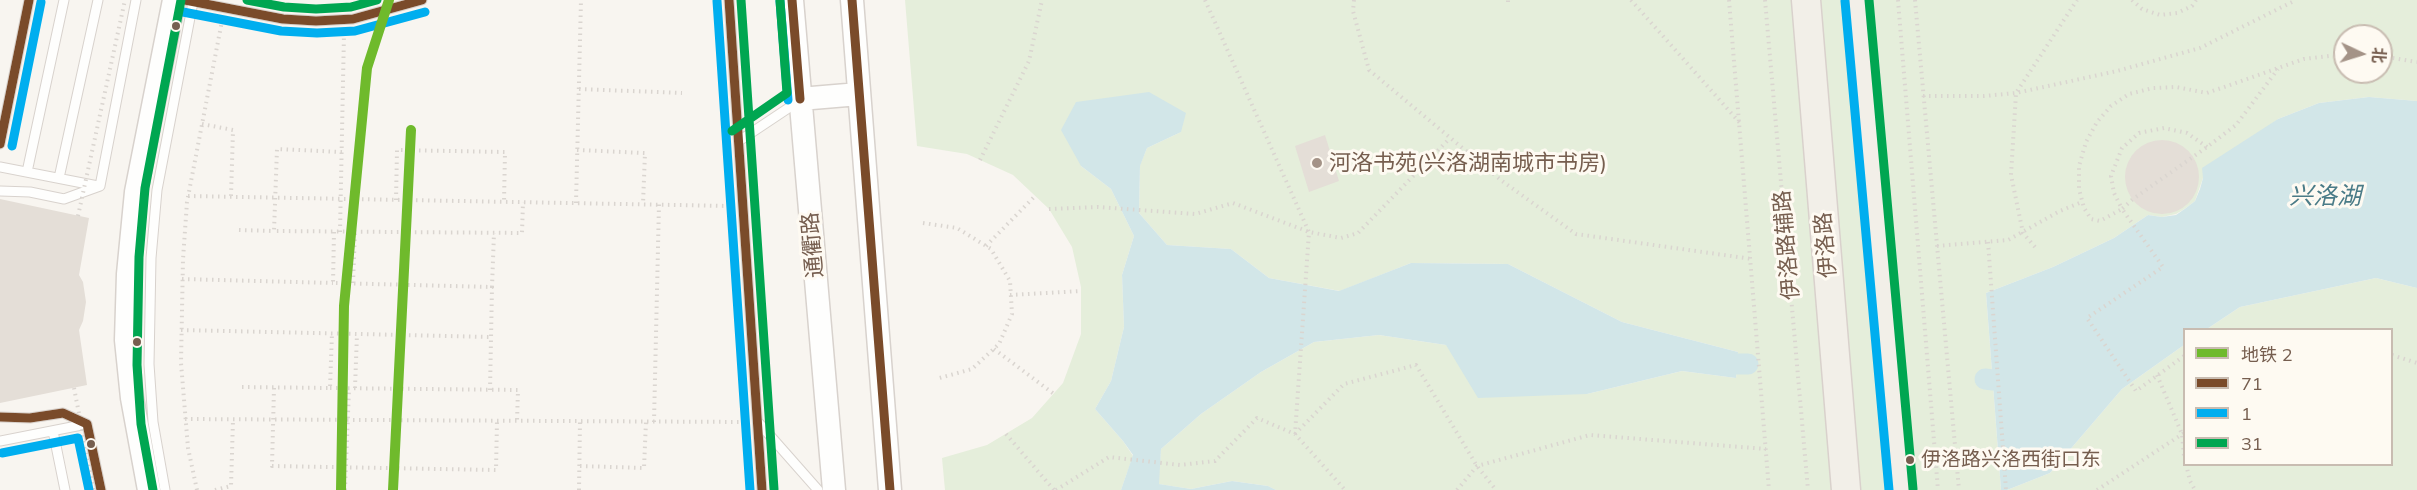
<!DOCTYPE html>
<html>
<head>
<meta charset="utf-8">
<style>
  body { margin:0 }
  #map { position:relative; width:2417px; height:490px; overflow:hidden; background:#f8f5f0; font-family:Mulish,"Noto Sans SC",sans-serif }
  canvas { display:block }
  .legend { position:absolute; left:2183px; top:328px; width:210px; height:138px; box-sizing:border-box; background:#fefaf2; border:2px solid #c8bcb1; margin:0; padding:8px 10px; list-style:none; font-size:18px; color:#765e4f }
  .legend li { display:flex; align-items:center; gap:12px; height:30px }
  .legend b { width:30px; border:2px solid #c8bcb1 }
  .north { position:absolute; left:2333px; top:24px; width:60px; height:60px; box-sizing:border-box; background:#fefaf2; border:2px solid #c8bcb1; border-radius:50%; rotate:94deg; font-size:16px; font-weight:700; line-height:24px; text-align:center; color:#765e4f }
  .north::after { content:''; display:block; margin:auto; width:21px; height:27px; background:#a49387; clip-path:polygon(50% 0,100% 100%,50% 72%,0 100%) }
</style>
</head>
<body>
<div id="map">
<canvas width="2417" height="490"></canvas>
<ul class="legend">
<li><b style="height:8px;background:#6fba2c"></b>地铁 2</li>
<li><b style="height:8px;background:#7a4b2a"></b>71</li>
<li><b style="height:8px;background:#00aeef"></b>1</li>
<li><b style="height:8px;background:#00a651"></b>31</li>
</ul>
<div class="north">北</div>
</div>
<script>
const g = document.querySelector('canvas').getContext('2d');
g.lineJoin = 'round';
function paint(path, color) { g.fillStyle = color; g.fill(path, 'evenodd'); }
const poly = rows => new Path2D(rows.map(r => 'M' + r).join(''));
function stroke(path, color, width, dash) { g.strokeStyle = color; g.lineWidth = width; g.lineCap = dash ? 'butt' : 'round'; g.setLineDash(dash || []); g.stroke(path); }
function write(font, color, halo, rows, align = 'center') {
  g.font = font + ' Mulish,"Noto Sans SC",sans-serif'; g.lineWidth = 6; g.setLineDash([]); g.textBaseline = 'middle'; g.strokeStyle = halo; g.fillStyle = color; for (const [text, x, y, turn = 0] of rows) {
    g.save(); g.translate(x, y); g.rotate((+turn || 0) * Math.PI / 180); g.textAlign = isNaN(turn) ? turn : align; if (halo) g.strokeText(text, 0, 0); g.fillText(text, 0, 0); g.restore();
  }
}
const green = poly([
  [905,0,2417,0,2417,101,2369,97,2319,103,2278,119,2203,178,2195,201,2186,208,2176,214,2162,217,2148,215,2114,238,2053,267,1986,293,2001,490,1276,490,1268,486,1232,481,1191,489,1158,484,1161,449,1201,414,1261,372,1314,342,1379,335,1446,345,1587,394,1682,371,1736,378,1738,352,1622,322,1508,264,1411,263,1340,291,1269,278,1231,249,1167,245,1139,213,1140,165,1147,148,1181,132,1081,166,1111,189,1134,236,1122,275,1124,327,1111,381,1095,409,1123,441,1133,456,1121,490,945,490,942,458,987,445,1032,418,1063,383,1081,334,1081,287,1072,247,1049,209,1013,175,967,154,917,146],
  [2345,36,2381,36,2381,72,2345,72],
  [2376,278,2417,288,2417,490,2007,490,2050,473,2122,389,2184,345,2184,464,2392,464,2392,330,2207,329,2240,307]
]);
const water = poly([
  [1149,92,1186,113,1181,132,1147,148,1140,166,1139,213,1167,245,1231,249,1269,278,1339,291,1411,263,1508,264,1622,322,1738,352,1736,378,1682,371,1587,394,1478,398,1446,345,1379,335,1314,342,1261,372,1201,414,1161,449,1159,484,1191,489,1232,481,1268,486,1276,490,1121,490,1133,455,1123,441,1095,409,1111,381,1124,327,1122,275,1134,236,1111,189,1081,166,1061,130,1076,102],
  [2369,97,2417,101,2417,288,2376,278,2240,307,2207,329,2184,330,2184,345,2122,389,2050,473,2007,490,2001,490,1986,293,2053,267,2114,238,2148,215,2162,217,2176,215,2186,208,2195,201,2200,189,2203,178,2202,168,2278,119,2319,103]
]);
const canal = poly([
  [1737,364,1748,364],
  [1985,379,1993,380]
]);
const building = poly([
  [1325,135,1339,181,1309,192,1295,146],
  '2125 177a37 37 0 1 1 74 0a37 37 0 1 1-74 0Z',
  [0,199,89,218,79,275,83,282,86,302,83,321,79,330,87,385,0,403]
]);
const path = poly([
  [1205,0,1309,232,1295,434],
  [1354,0,1353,11,1369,70,1502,181,1576,234,1752,259],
  [1631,0,1740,123],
  [1729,0,1769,490],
  [1765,0,1808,490],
  [1898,0,1938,490],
  [1915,0,1959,490],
  [2132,0,2142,9,2160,15,2177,13,2192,6,2196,0],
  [1508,2,1508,0],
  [2381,56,2417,62],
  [579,89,682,93],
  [1923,96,1984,96,2016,93,2117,71,2200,48,2296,0],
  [202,124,233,130,231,196],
  [2207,147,2187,133,2164,128,2139,133,2122,148,2111,176,2114,193,2122,209,2133,199,2207,147,2236,125,2278,69],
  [577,150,645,153,643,204],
  [342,152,277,149,274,231,522,233,523,202],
  [980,160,1029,61,1042,0],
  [188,196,730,206],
  [396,200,397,150,505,152,504,202],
  [576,203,581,0],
  [1049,209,1098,207,1195,214,1233,203,1309,232,1341,238,1358,233,1450,138],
  [923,223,957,228,991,249,1010,281,1012,314,999,344,972,369,936,379],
  [239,230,274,231],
  [334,232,333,283,492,287,494,233],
  [340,232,344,33],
  [1988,242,2006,490],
  [986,246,1035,196],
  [1937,246,2008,240,2060,211,2082,202],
  [2035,247,2023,233,2011,175,2016,93,2077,0],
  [182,279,333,283],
  [353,283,355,232],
  [1010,295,1081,291],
  [181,330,491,337],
  [994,349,1054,394],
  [2392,355,2417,363],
  [2184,356,2136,391,2087,318,2163,267,2122,209,2100,221,2091,219,2084,208,2079,189,2079,166,2086,142,2097,122,2111,106,2129,94,2153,88,2176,87,2207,93,2304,59,2345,54],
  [2157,375,2182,434,2184,456],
  [242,387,330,388,332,333],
  [274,388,272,466,496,470,497,421],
  [330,388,518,390,517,421],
  [355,388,357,334],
  [490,390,492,287],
  [185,419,745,422],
  [654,422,659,204],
  [1006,434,1054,490],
  [1295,434,1344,384,1416,365,1477,466,1496,490],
  [2186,464,2190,481,2195,490],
  [580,466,644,468,646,421],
  [197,490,188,448,181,363,183,259,187,202,222,21],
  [215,490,231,486,233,420],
  [345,490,349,389],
  [579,490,580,421],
  [1056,490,1109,457,1180,465,1215,461,1257,418,1295,434,1345,490],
  [1457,490,1477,466,1590,435,1766,449],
  [2097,490,2184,433]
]);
const service = poly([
  [185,0,283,19,316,21,353,19,422,0],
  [729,0,762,490],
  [739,141,799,101],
  [0,144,29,0],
  [0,167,98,186],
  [27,172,64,0],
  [59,178,98,0],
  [100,186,136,0],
  [0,191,30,192,64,199,100,186],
  [0,417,30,418,63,413,87,424],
  [758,422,818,490],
  [87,424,101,490],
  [53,431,65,490],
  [0,441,87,424],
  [165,490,153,422,149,364,151,258,157,190,193,2]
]);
const tertiary = poly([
  [792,0,834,490],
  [852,0,890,490],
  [800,99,859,94],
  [149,490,132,398,126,340,128,274,136,192,174,0]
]);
const primary = poly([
  [1806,0,1846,490],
  [1857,0,1901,490]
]);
const pathBridge = poly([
  [78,216,125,0],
  [74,388,94,490]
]);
const bus1 = poly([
  [185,0,283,19,316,21,353,19,422,0],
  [729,0,762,490],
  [792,0,800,99],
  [852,0,890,490],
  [0,144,29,0],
  [0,417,30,418,63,413,87,424],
  [87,424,101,490]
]);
const bus2 = poly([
  [717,1,750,490],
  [780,1,788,100],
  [1845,1,1889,490],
  [183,12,281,31,317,33,355,31,425,12],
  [12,146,41,2],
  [2,453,78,438,89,490]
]);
const bus3 = poly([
  [247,0,284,7,316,9,351,7,377,0],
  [741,0,774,489],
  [1869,0,1913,489],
  [732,131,787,93,780,1],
  [153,490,141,424,137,365,139,257,145,188,181,0]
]);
const metro1 = poly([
  [341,490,344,306,367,68,389,0],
  [393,490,411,130]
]);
const markers = [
  [176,26,5,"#765e4f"],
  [1317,163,6,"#a49387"],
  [137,342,5,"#765e4f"],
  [91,444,5,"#765e4f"],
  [1910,460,5,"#765e4f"]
];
const busNames = [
  ["伊洛路兴洛西街口东",1921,460]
];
const poiNames = [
  ["河洛书苑(兴洛湖南城市书房)",1329,163]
];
const streetNames = [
  ["通衢路",813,245,-95],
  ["伊洛路辅路",1787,245,-95],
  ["伊洛路",1826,245,-95]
];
const waterNames = [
  ["兴洛湖",2325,197]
];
paint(green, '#e5eedb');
paint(water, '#d2e6e8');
stroke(canal, '#d2e6e8', 21);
paint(building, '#e4ded7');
stroke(service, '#d8d2cd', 11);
stroke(tertiary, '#d8d2cd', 25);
stroke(primary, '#d9d1cc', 31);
stroke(path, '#dad5d0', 4, [1.5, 4.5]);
stroke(service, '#fefefd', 9);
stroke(tertiary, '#fefefd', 22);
stroke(primary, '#f2efe8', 28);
stroke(pathBridge, '#dad5d0', 4, [1.5, 4.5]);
stroke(bus1, '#7a4b2a', 9);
stroke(bus2, '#00aeef', 9);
stroke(bus3, '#00a651', 9);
stroke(metro1, '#6fba2c', 10);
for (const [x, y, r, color] of markers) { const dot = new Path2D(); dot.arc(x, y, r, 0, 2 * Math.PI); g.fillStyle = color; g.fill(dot); stroke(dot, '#fefaf2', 2); }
write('20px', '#765e4f', '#fefaf2', busNames, 'left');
write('22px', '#765e4f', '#fefaf2', poiNames, 'left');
write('22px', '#765e4f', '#fefaf2', streetNames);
write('italic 24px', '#4a7b87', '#fefaf2', waterNames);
</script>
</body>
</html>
